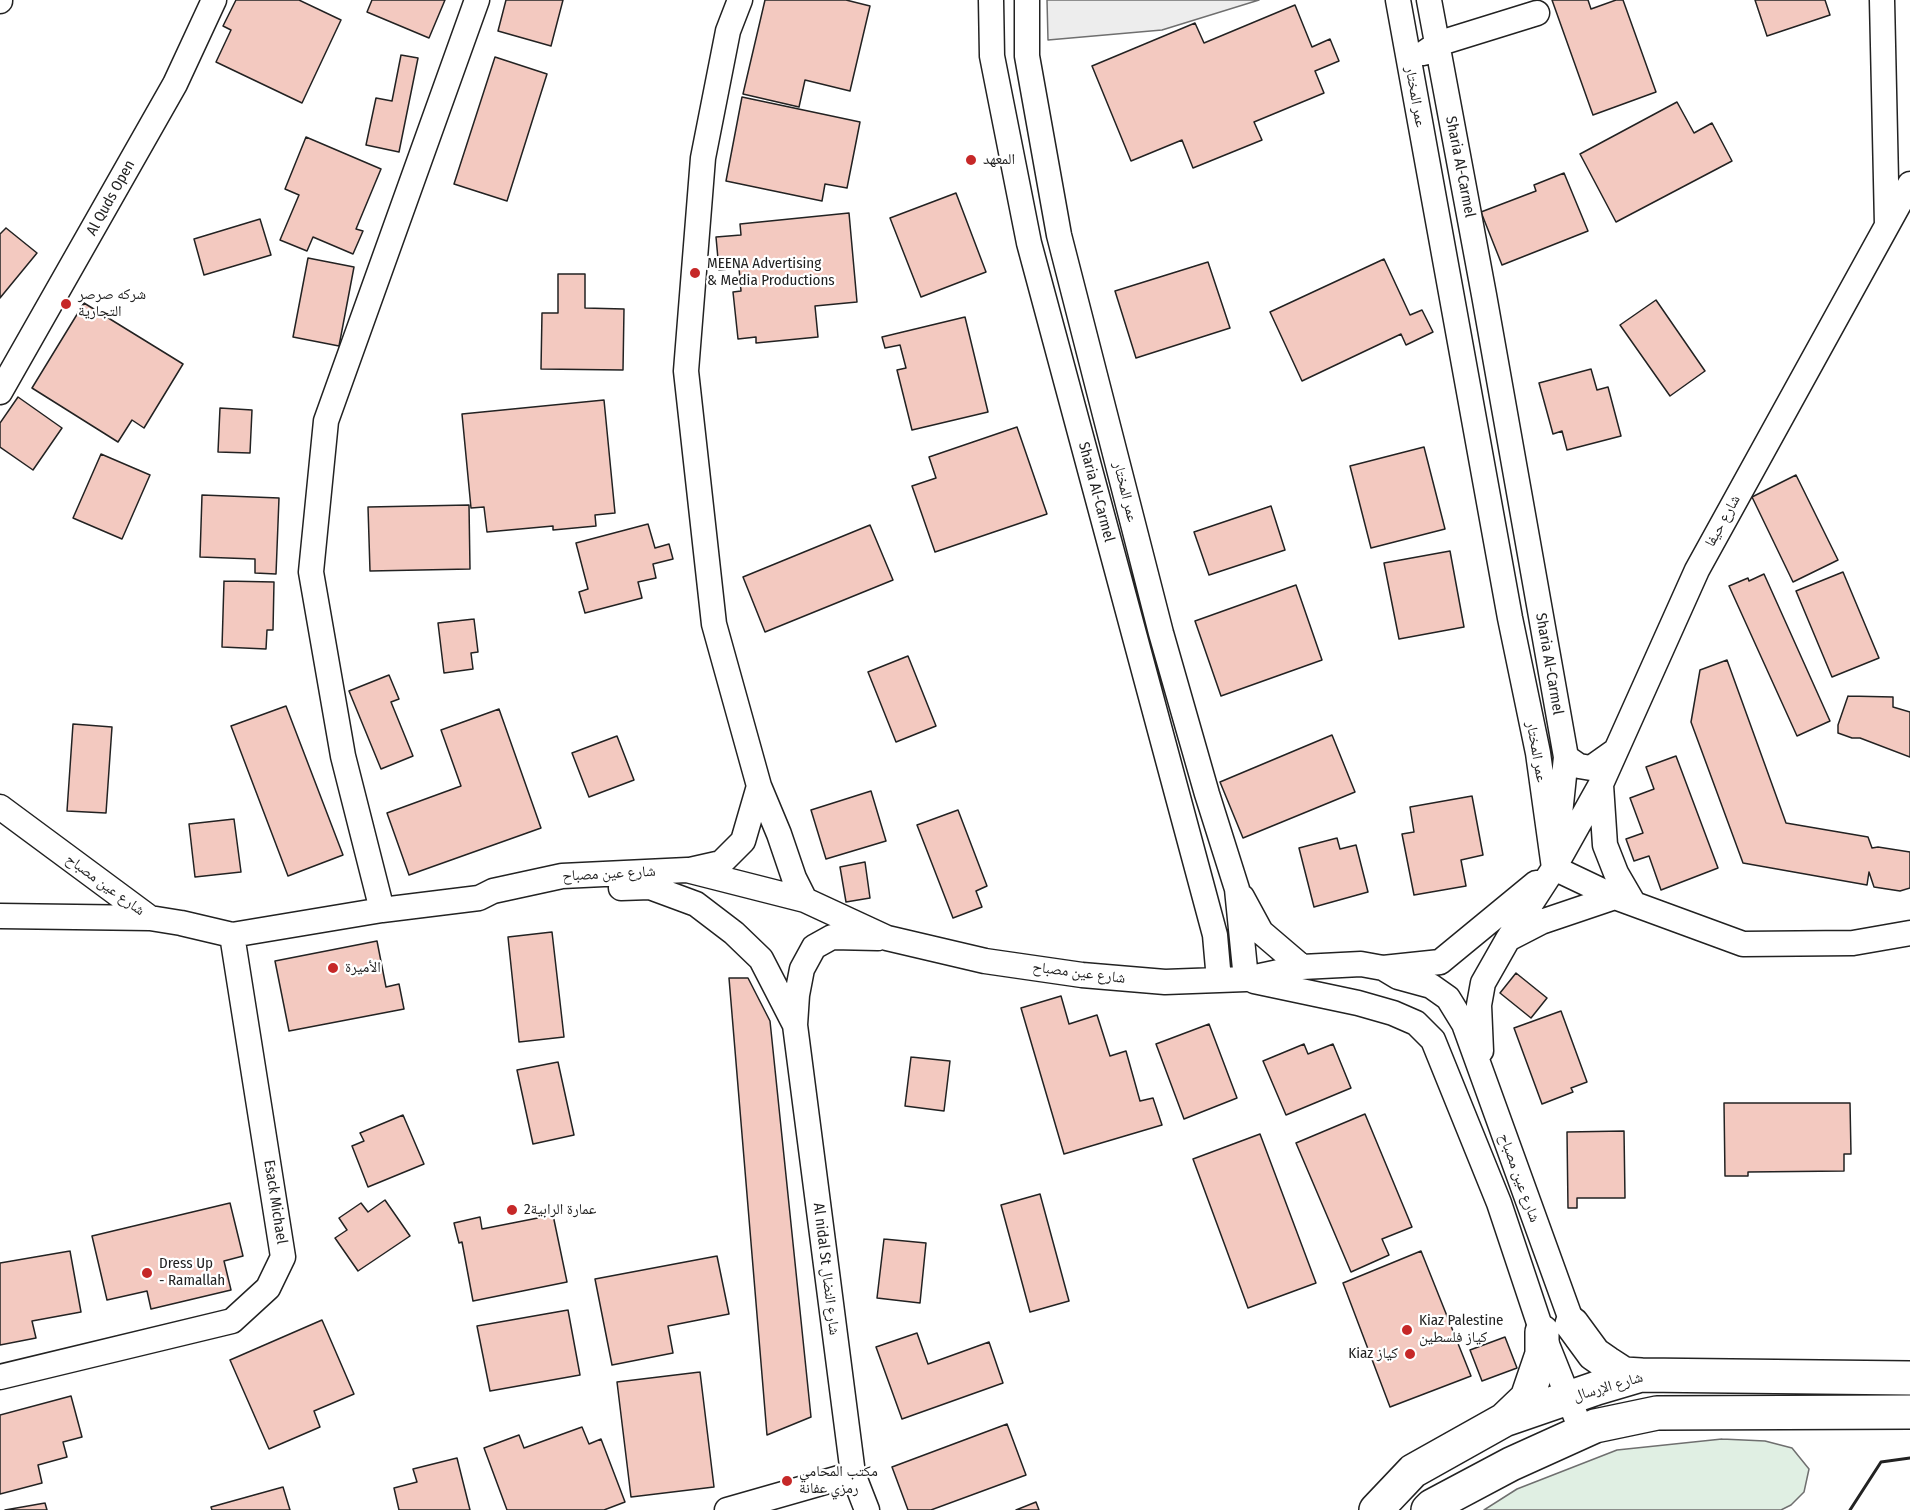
<!DOCTYPE html>
<html>
<head>
<meta charset="utf-8">
<style>
  body { margin:0 }
  canvas { display:block; background:#fff }
</style>
</head>
<body>
<canvas width="1910" height="1510"></canvas>
<script>
const g = document.querySelector('canvas').getContext('2d');
g.lineJoin = 'round';
function paint(path, color) { g.fillStyle = color; g.fill(path, 'evenodd'); }
const poly = rows => new Path2D(rows.map(r => 'M' + r).join(''));
function stroke(path, color, width, dash) { g.strokeStyle = color; g.lineWidth = width; g.lineCap = dash ? 'butt' : 'round'; g.setLineDash(dash || []); g.stroke(path); }
function write(font, color, halo, rows, align = 'center') {
  g.font = font + ' "Fira Sans Condensed","Noto Naskh Arabic",sans-serif'; g.lineWidth = 4.5; g.setLineDash([]); g.textBaseline = 'middle'; g.strokeStyle = halo; g.fillStyle = color; for (const [text, x, y, turn = 0] of rows) {
    g.save(); g.translate(x, y); g.rotate((+turn || 0) * Math.PI / 180); g.textAlign = isNaN(turn) ? turn : align; if (halo) g.strokeText(text, 0, 0); g.fillText(text, 0, 0); g.restore();
  }
}
const green = poly([
  [1722,1439,1765,1441,1792,1448,1809,1469,1804,1492,1791,1505,1781,1510,1484,1510,1517,1489,1617,1450,1722,1439]
]);
const parking = poly([
  [1047,0,1259,0,1162,30,1048,40,1047,0]
]);
const building = poly([
  [236,0,299,0,341,20,302,103,216,62,231,30,223,26,236,0],
  [372,0,445,0,429,38,367,12,372,0],
  [506,0,563,0,551,46,498,31,506,0],
  [765,0,846,0,870,6,850,91,805,80,799,107,743,94,765,0],
  [1552,0,1588,0,1591,9,1616,0,1623,0,1656,92,1593,115,1552,0],
  [1755,0,1825,0,1830,15,1767,36,1755,0],
  [1295,5,1312,47,1330,39,1339,61,1315,71,1324,93,1254,122,1262,140,1193,168,1182,140,1131,161,1092,66,1195,23,1204,43,1295,5],
  [401,55,418,58,399,152,366,145,376,98,392,101,401,55],
  [495,57,547,74,507,201,454,184,495,57],
  [742,97,860,122,847,188,825,184,822,201,726,181,742,97],
  [1677,102,1694,133,1712,123,1732,161,1616,222,1580,154,1677,102],
  [306,137,381,169,356,229,363,231,353,254,313,237,307,251,280,240,299,195,285,189,306,137],
  [1564,173,1588,231,1502,265,1481,212,1536,191,1534,185,1564,173],
  [956,193,986,272,921,297,890,218,956,193],
  [849,213,857,302,815,306,818,337,756,343,756,337,738,339,733,292,741,291,739,268,719,270,716,237,741,235,740,224,849,213],
  [260,219,271,255,204,275,194,239,260,219],
  [6,228,37,253,0,298,0,234,6,228],
  [308,258,354,267,339,346,293,337,308,258],
  [1384,259,1410,315,1422,310,1433,332,1406,345,1401,334,1302,381,1270,312,1384,259],
  [1208,262,1230,328,1136,358,1115,291,1208,262],
  [558,274,585,274,585,308,624,309,623,370,541,369,542,313,558,313,558,274],
  [1656,300,1705,371,1670,396,1620,325,1656,300],
  [84,303,183,364,144,428,132,420,118,442,32,388,84,303],
  [965,317,988,412,912,430,897,370,906,368,900,345,885,348,882,337,965,317],
  [1591,369,1597,390,1608,387,1621,436,1567,450,1562,431,1553,434,1539,383,1591,369],
  [18,397,62,428,33,470,0,447,0,423,18,397],
  [604,400,615,513,595,515,596,526,553,530,553,526,487,532,484,507,471,508,462,414,604,400],
  [220,408,252,410,250,453,218,452,220,408],
  [1017,427,1047,514,935,552,912,486,936,478,929,457,1017,427],
  [1424,447,1445,529,1371,548,1350,466,1424,447],
  [101,454,150,475,122,539,73,518,101,454],
  [1796,475,1838,560,1793,582,1752,497,1796,475],
  [202,495,279,498,276,574,255,573,255,559,200,557,202,495],
  [469,505,470,569,370,571,368,507,469,505],
  [1271,506,1285,550,1209,575,1194,532,1271,506],
  [648,524,655,548,669,544,673,559,653,564,656,578,638,582,642,598,585,613,579,592,588,589,576,543,648,524],
  [870,525,893,580,765,632,743,577,870,525],
  [1450,551,1464,627,1399,639,1384,563,1450,551],
  [1843,572,1879,658,1832,677,1796,591,1843,572],
  [1764,574,1830,721,1797,736,1729,586,1748,578,1749,581,1764,574],
  [224,581,274,582,273,630,267,630,266,649,222,647,224,581],
  [1296,585,1322,660,1221,696,1195,621,1296,585],
  [474,619,478,652,471,653,473,669,444,673,438,623,474,619],
  [908,656,936,726,896,742,868,672,908,656],
  [1727,660,1786,823,1868,837,1872,848,1878,847,1910,852,1910,888,1900,891,1874,887,1869,872,1867,885,1743,863,1691,722,1700,670,1727,660],
  [389,675,399,699,391,702,413,756,381,769,349,691,389,675],
  [1848,696,1893,697,1893,707,1910,712,1910,757,1860,738,1852,738,1838,733,1838,725,1848,696],
  [286,706,343,855,288,876,231,726,286,706],
  [499,709,541,828,409,875,387,813,461,786,441,730,499,709],
  [73,724,112,727,106,813,67,811,73,724],
  [1332,735,1355,792,1243,838,1220,782,1332,735],
  [617,736,634,780,589,797,572,753,617,736],
  [1676,756,1718,868,1661,890,1649,856,1634,861,1626,839,1643,833,1630,798,1654,789,1646,767,1676,756],
  [871,791,886,841,826,859,811,810,871,791],
  [1472,796,1483,855,1461,860,1466,886,1414,895,1402,834,1414,832,1410,807,1472,796],
  [958,810,987,886,976,891,982,907,953,918,917,825,958,810],
  [234,819,241,872,195,877,189,824,234,819],
  [1337,838,1340,849,1356,845,1368,892,1314,907,1299,848,1337,838],
  [865,862,870,898,846,902,840,867,865,862],
  [552,932,564,1037,519,1042,508,937,552,932],
  [377,941,386,987,399,984,404,1009,289,1031,275,961,377,941],
  [1516,973,1547,998,1531,1018,1500,993,1516,973],
  [729,978,748,978,770,1021,811,1417,767,1435,729,978],
  [1061,996,1069,1024,1097,1015,1110,1056,1126,1051,1140,1101,1153,1098,1162,1125,1064,1154,1021,1008,1061,996],
  [1561,1011,1587,1082,1571,1088,1573,1092,1542,1104,1514,1028,1561,1011],
  [1209,1024,1237,1098,1184,1119,1156,1044,1209,1024],
  [1304,1044,1308,1054,1333,1044,1351,1088,1286,1115,1263,1061,1304,1044],
  [911,1057,950,1061,944,1111,905,1106,911,1057],
  [558,1062,574,1135,533,1144,517,1070,558,1062],
  [1724,1103,1850,1103,1851,1154,1844,1154,1844,1171,1748,1172,1748,1176,1725,1176,1724,1103],
  [1365,1114,1412,1227,1382,1239,1389,1255,1351,1272,1296,1143,1365,1114],
  [403,1115,424,1164,368,1187,352,1146,364,1141,360,1133,403,1115],
  [1624,1131,1625,1198,1577,1198,1577,1208,1568,1208,1567,1132,1624,1131],
  [1260,1134,1316,1283,1248,1308,1193,1159,1260,1134],
  [1040,1194,1069,1301,1030,1312,1001,1205,1040,1194],
  [385,1200,410,1236,358,1271,335,1238,347,1230,339,1218,361,1203,368,1212,385,1200],
  [230,1203,243,1256,224,1261,231,1290,151,1309,147,1291,107,1300,92,1236,230,1203],
  [553,1215,567,1282,473,1301,462,1242,459,1243,454,1223,480,1217,482,1229,553,1215],
  [884,1239,926,1243,920,1303,877,1298,884,1239],
  [70,1251,81,1312,32,1321,36,1338,0,1345,0,1263,70,1251],
  [1421,1251,1471,1376,1390,1407,1343,1283,1421,1251],
  [717,1256,729,1314,668,1326,673,1353,612,1365,595,1279,717,1256],
  [568,1310,580,1375,490,1391,477,1326,568,1310],
  [322,1320,354,1394,314,1411,320,1427,269,1449,230,1360,322,1320],
  [917,1333,928,1364,989,1342,1003,1383,902,1419,876,1347,917,1333],
  [1505,1337,1517,1368,1482,1381,1470,1350,1505,1337],
  [700,1372,714,1487,631,1497,617,1382,700,1372],
  [71,1396,82,1437,63,1442,67,1457,38,1465,42,1483,0,1494,0,1415,71,1396],
  [1007,1424,1026,1475,931,1510,908,1510,892,1467,1007,1424],
  [582,1427,589,1444,601,1439,625,1502,604,1510,507,1510,484,1448,519,1435,524,1448,582,1427],
  [457,1458,470,1510,399,1510,394,1488,417,1482,413,1469,457,1458],
  [283,1487,290,1510,212,1510,211,1507,283,1487],
  [1036,1502,1039,1510,1016,1510,1036,1502],
  [45,1503,47,1510,5,1510,45,1503]
]);
const minor = poly([
  [740,0,728,31,703,158,686,371,714,624,759,786,779,834,794,878,805,900],
  [991,0,992,56,1029,243,1215,935,1219,980],
  [1027,0,1027,56,1059,235,1161,633,1207,794,1237,889,1246,979],
  [1398,0,1510,618,1538,753,1554,868],
  [1429,0,1484,295,1566,757,1558,833],
  [1882,0,1887,225],
  [0,1,0,0],
  [1424,53,1437,44,1537,13],
  [0,392,175,84,214,0],
  [1566,757,1579,766,1591,768,1615,751],
  [1601,785,1605,845,1616,873,1634,904],
  [0,807,150,918,181,923,232,935,382,910,479,898,493,891,562,876,687,870,805,900,887,938,985,961,1082,975,1165,982,1246,979,1302,967,1361,964,1383,968,1398,977,1431,986,1448,998,1464,1024,1578,1339],
  [1554,868,1615,897,1743,944,1853,943,1910,933],
  [690,870,721,863,743,841,759,786],
  [621,888,650,887,696,904,734,933,761,959,795,1025],
  [1242,897,1261,932,1302,967],
  [382,910,343,756,311,572,326,421,477,0],
  [0,916,150,918],
  [1510,938,1541,922,1615,897],
  [1383,968,1440,962,1536,883],
  [1254,981,1358,1003,1393,1013,1416,1023,1433,1040,1499,1203,1542,1332,1582,1432],
  [1481,1051,1479,1005,1483,983,1508,939,1554,868,1601,784,1697,570,1910,184],
  [0,1377,232,1321,268,1288,283,1257,232,935],
  [727,1510,853,1474],
  [867,1510,853,1474,795,1025,797,995,802,969,814,947,832,937,878,938]
]);
const secondary = poly([
  [1572,1324,1594,1354,1607,1363,1624,1374,1641,1375],
  [1504,1420,1527,1398,1542,1354,1542,1332],
  [1376,1510,1413,1471,1504,1420,1597,1388,1641,1375,1910,1378],
  [1428,1510,1432,1506,1511,1464,1595,1426,1657,1413,1910,1412]
]);
const wall = poly([
  [1850,1510,1881,1462,1910,1458]
]);
const markers = [
  [971,160,6,"#c62828"],
  [695,273,6,"#c62828"],
  [66,304,6,"#c62828"],
  [333,968,6,"#c62828"],
  [512,1210,6,"#c62828"],
  [147,1273,6,"#c62828"],
  [1407,1330,6,"#c62828"],
  [1410,1354,6,"#c62828"],
  [787,1481,6,"#c62828"]
];
const streetNames = [
  ["عمر المختار",1415,97,80],
  ["Sharia Al-Carmel",1460,167,79],
  ["Al Quds Open",111,198,-61],
  ["Sharia Al-Carmel",1096,492,75],
  ["عمر المختار",1125,492,76],
  ["شارع حيفا",1723,521,-61],
  ["Sharia Al-Carmel",1549,664,80],
  ["عمر المختار",1536,752,80],
  ["شارع عين مصباح",609,874,-3],
  ["شارع عين مصباح",105,885,36],
  ["شارع عين مصباح",1079,973,7],
  ["شارع عين مصباح",1519,1178,70],
  ["Esack Michael",275,1202,81],
  ["Al nidal St شارع النضال",826,1269,83],
  ["شارع الإرسال",1608,1387,-16]
];
const poiNames = [
  ["المعهد",983,160],
  ["MEENA Advertising",707,264],
  ["& Media Productions",707,281],
  ["شركه صرصر",78,295],
  ["التجارية",78,312],
  ["الأميرة",345,968],
  ["عمارة الرابية2",524,1210],
  ["Dress Up",159,1264],
  ["- Ramallah",159,1281],
  ["Kiaz Palestine",1419,1321],
  ["كياز فلسطين",1419,1338],
  ["Kiaz كياز",1398,1354,"right"],
  ["مكتب المحامي",799,1472],
  ["رمزي عفانة",799,1489]
];
paint(green, '#e0efe3');
stroke(green, '#6f6f6f', 1.5);
paint(parking, '#ededed');
stroke(parking, '#6f6f6f', 1.5);
paint(building, '#f3c9c0');
stroke(building, '#222', 1.5);
stroke(minor, '#222', 27);
stroke(secondary, '#222', 36);
stroke(minor, '#fff', 24);
stroke(secondary, '#fff', 33);
stroke(wall, '#222', 3);
for (const [x, y, r, color] of markers) { const dot = new Path2D(); dot.arc(x, y, r, 0, 2 * Math.PI); g.fillStyle = color; g.fill(dot); stroke(dot, '#fff', 2); }
write('15px', '#222', '#fff', streetNames);
write('15px', '#222', '#fff', poiNames, 'left');
</script>
</body>
</html>
